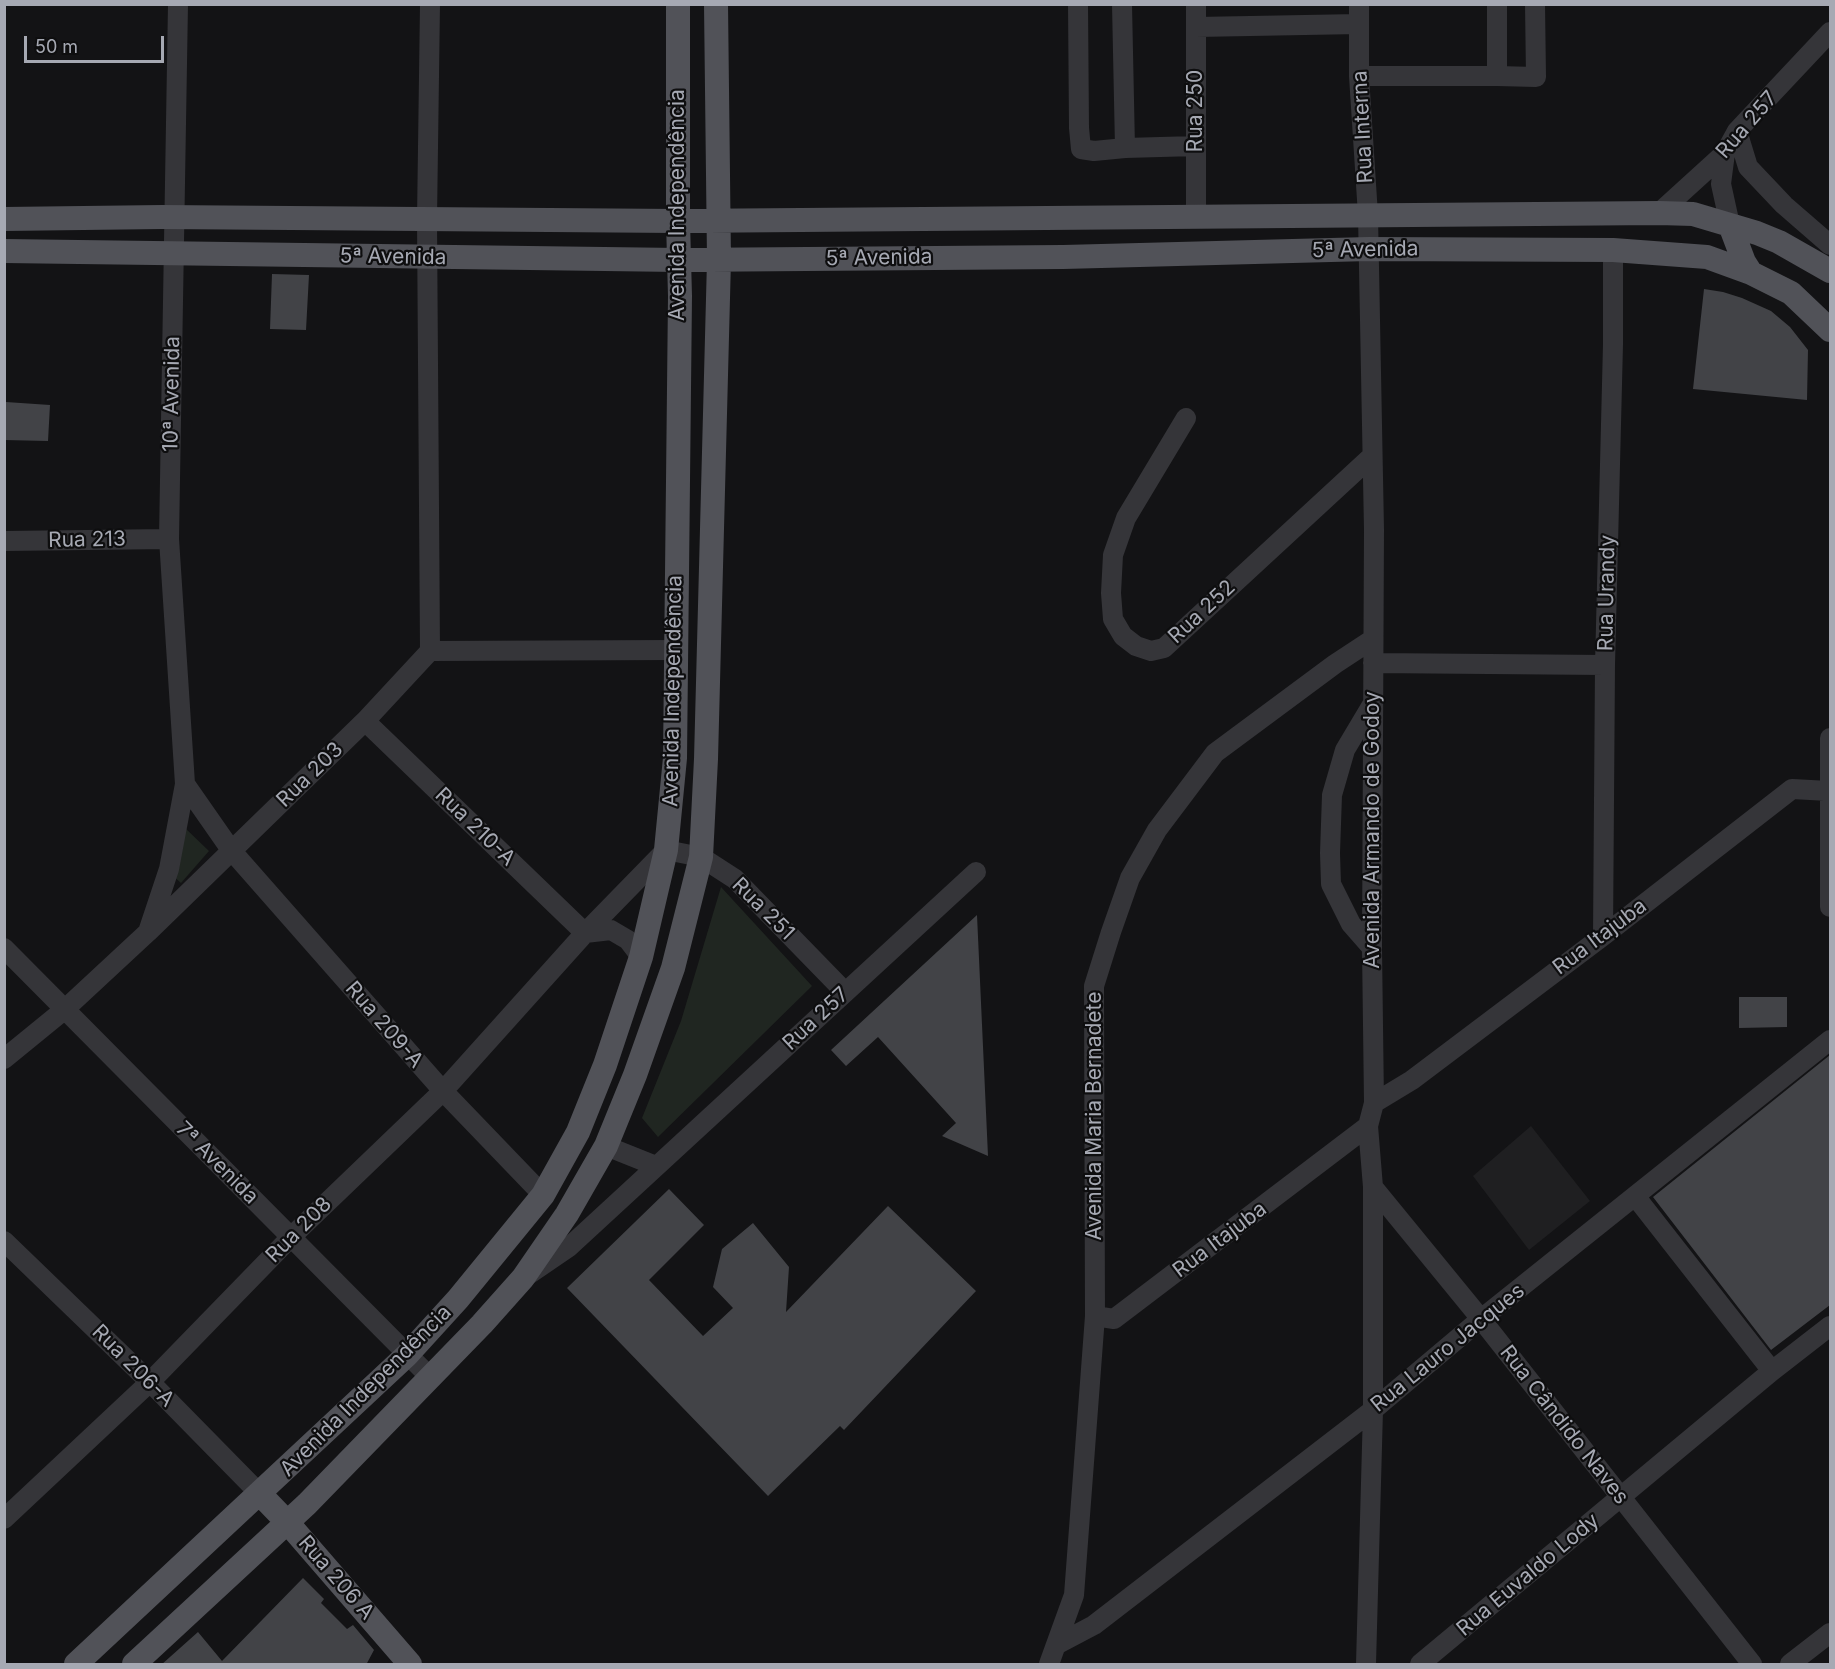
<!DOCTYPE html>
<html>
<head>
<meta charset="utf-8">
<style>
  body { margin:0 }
  #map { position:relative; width:1835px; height:1669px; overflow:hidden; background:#131315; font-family:Inter,sans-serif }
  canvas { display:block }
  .frame { position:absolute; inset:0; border:6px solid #a6a9b3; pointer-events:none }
  .scale { position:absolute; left:24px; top:36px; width:140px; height:27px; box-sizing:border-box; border:3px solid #a6a9b3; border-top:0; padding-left:8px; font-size:18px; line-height:21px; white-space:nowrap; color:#a6a9b3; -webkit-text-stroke:4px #0e0e0f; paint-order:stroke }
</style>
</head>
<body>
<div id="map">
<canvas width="1835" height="1669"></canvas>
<div class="frame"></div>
<div class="scale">50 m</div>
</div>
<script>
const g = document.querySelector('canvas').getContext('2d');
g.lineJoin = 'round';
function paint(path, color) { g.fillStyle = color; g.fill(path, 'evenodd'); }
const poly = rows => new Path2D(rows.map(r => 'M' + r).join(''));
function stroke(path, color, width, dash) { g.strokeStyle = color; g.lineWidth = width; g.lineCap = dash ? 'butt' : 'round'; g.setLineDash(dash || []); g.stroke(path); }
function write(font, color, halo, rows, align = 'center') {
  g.font = font + ' Inter,sans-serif'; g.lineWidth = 4.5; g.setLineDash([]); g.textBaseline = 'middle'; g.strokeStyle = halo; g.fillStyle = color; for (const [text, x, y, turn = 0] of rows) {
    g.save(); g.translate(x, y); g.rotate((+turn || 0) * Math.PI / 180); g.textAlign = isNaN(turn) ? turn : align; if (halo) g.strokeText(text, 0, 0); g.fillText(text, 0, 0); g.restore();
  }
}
const built = poly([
  [1531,1126,1590,1201,1529,1250,1473,1176]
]);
const green = poly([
  [184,827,209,851,181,883,172,875],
  [721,887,812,986,658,1137,642,1118,681,1021]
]);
const building = poly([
  [272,274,309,275,306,330,270,329],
  [1704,289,1723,292,1742,298,1771,311,1790,327,1808,350,1807,400,1693,389],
  [6,402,50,405,48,441,4,440],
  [977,915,988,1156,942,1136,956,1123,878,1037,846,1066,831,1050],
  [1739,997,1787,997,1787,1027,1739,1028],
  [1830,1055,1830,1305,1771,1350,1653,1197],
  [669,1189,704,1225,649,1280,703,1336,733,1308,713,1287,722,1249,753,1223,789,1267,786,1312,888,1206,976,1291,844,1430,840,1426,768,1496,567,1288],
  [303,1578,324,1599,321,1603,347,1629,353,1625,374,1650,366,1665,161,1665,198,1632,222,1661]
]);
const minor = poly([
  [430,4,427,219,430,651],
  [1078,4,1079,128,1081,149,1094,151,1125,148],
  [1122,4,1125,148,1196,146],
  [1359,4,1359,76,1368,215,1374,530,1372,948,1374,1103,1368,1126,1373,1187,1373,1410,1366,1664],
  [1497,4,1497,76,1536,77,1535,4],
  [1196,27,1359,24],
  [1359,76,1497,76],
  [1737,131,1748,167,1784,205,1830,245],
  [1725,153,1721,184,1730,225],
  [1659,213,1725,153,1737,131,1830,32],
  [1196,218,1196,4],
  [1186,418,1126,518,1113,555,1111,593,1113,619,1123,636,1136,646,1151,651,1164,648,1372,456],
  [4,541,169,539],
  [1373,663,1605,665],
  [365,721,585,933],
  [1830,738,1830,907],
  [185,784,231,850,443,1091,543,1195],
  [148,932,169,869,185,784,169,539,178,4],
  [585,933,611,930,628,940,641,957],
  [1603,936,1605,665,1613,344,1613,250],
  [4,948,430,1377],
  [1372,948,1351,924,1331,884,1330,853,1332,795,1345,750,1373,703],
  [4,1059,64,1010,148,932,365,721,430,651,674,650],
  [1374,1103,1412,1080,1603,936,1792,789,1829,791],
  [606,1146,656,1166],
  [1373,1187,1481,1319,1752,1664],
  [1635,1196,1772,1371],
  [4,1241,150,1382,260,1494],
  [528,1275,569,1247,976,872],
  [1095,1316,1114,1319,1368,1126],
  [4,1519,150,1382,291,1237,443,1091,585,933,666,850,701,857,735,879,845,992],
  [1058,1644,1094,1625,1373,1410,1481,1319,1830,1040],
  [1049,1664,1074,1595,1095,1316,1094,986,1111,932,1130,878,1157,830,1215,753,1335,664,1373,639],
  [1420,1664,1772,1371,1830,1326],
  [1790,1664,1830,1633]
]);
const major = poly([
  [4,219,162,217,678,221,1659,213,1693,214,1757,233,1779,242,1830,271],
  [1730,225,1744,262,1751,273],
  [4,251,679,260,1063,257,1369,249,1613,250,1707,257,1751,273,1791,293,1830,330],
  [260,1494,287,1522,410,1664],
  [76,1664,407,1355,458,1299,543,1195,578,1132,605,1065,641,957,666,850,675,758,680,296,678,221,678,4],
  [134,1664,307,1504,482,1324,523,1278,567,1214,606,1146,635,1075,673,968,701,857,706,759,719,260,716,4]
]);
const streetNames = [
  ["Rua 250",1196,111,-90],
  ["Rua 257",1747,125,-49],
  ["Rua Interna",1363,127,-93],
  ["Avenida Independência",678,205,-90],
  ["5ª Avenida",1365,250,-1],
  ["5ª Avenida",393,257,1],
  ["5ª Avenida",879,258,-1],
  ["10ª Avenida",172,394,-89],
  ["Rua 213",87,540,-1],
  ["Rua Urandy",1607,593,-89],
  ["Rua 252",1202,612,-43],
  ["Avenida Independência",673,691,-89],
  ["Rua 203",310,775,-44],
  ["Rua 210-A",475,827,44],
  ["Avenida Armando de Godoy",1373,830,-90],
  ["Rua 251",763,909,45],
  ["Rua Itajuba",1600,937,-37],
  ["Rua 257",816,1019,-43],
  ["Rua 209-A",384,1025,49],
  ["Avenida Maria Bernadete",1095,1116,-90],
  ["7ª Avenida",217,1163,45],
  ["Rua 208",299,1230,-45],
  ["Rua Itajuba",1220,1240,-37],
  ["Rua Lauro Jacques",1448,1348,-39],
  ["Rua 206-A",133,1366,45],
  ["Avenida Independência",366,1391,-45],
  ["Rua Cândido Naves",1564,1425,52],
  ["Rua Euvaldo Lody",1528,1575,-40],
  ["Rua 206 A",336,1578,49]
];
paint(built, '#1f1f21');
paint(green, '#202621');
paint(building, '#424347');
stroke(minor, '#353539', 20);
stroke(major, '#515258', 24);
write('21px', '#a6a9b3', '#0e0e0f', streetNames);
</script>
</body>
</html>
